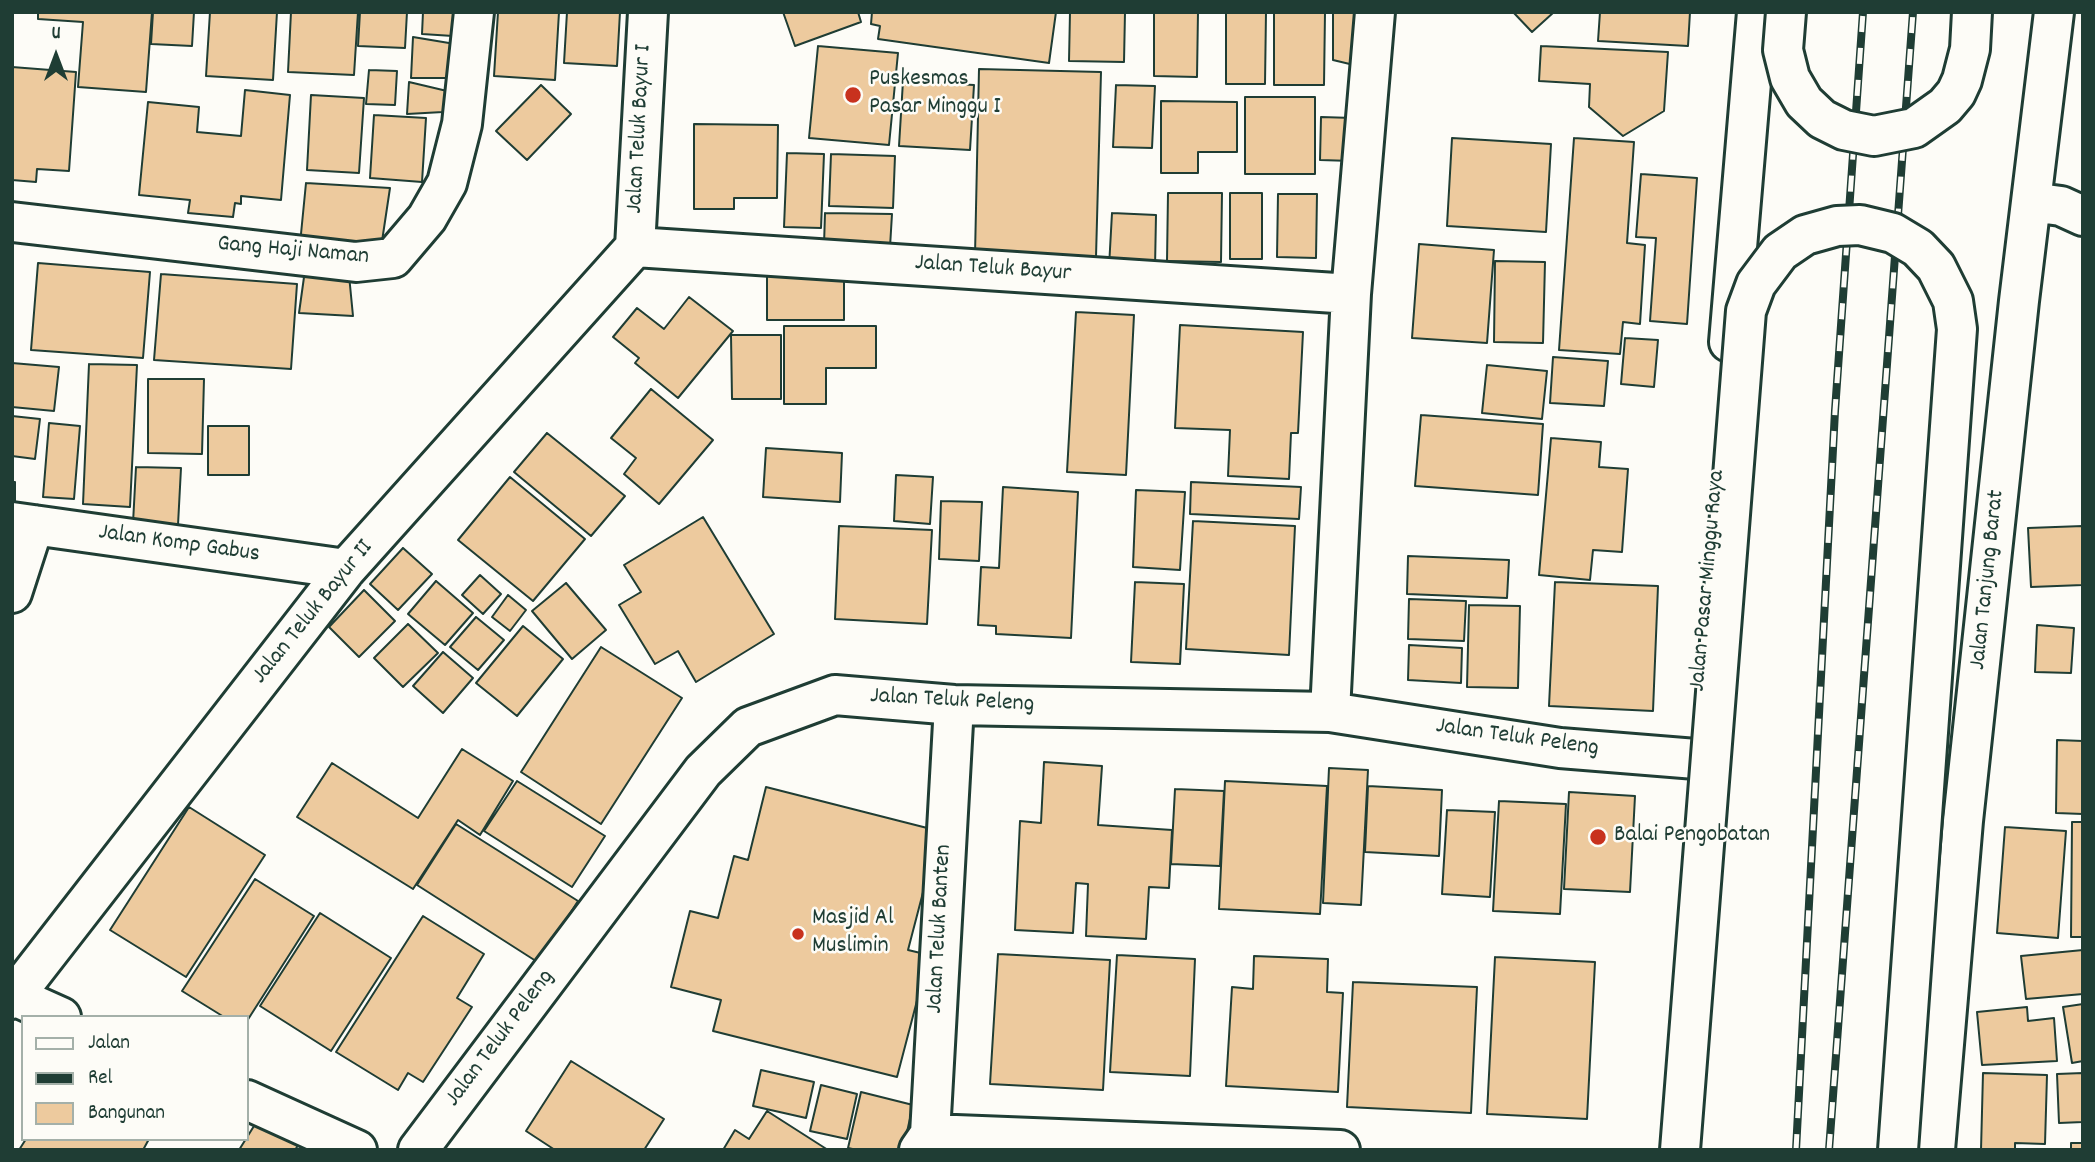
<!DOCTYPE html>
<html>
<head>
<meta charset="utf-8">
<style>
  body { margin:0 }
  #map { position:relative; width:2095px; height:1162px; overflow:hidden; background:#fdfcf7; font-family:Dekko,sans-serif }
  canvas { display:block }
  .frame { position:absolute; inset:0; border:14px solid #1f3d34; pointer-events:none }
  .legend { position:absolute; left:21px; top:1015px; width:228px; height:126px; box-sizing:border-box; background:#fdfcf7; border:2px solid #a4b0a9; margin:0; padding:9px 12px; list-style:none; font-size:21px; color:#1f3d34 }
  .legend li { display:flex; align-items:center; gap:14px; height:35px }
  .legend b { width:35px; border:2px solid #a4b0a9 }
  .north { position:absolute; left:21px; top:21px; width:70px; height:70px; -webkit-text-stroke:5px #fdfcf7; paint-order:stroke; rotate:0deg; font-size:19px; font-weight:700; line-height:28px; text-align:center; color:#1f3d34 }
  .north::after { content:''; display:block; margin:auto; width:24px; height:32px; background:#1f3d34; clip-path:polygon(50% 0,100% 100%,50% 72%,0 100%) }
</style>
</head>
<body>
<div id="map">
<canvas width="2095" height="1162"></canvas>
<div class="frame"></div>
<ul class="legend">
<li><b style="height:9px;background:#fdfcf7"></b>Jalan</li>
<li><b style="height:9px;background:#1f3d34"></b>Rel</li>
<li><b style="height:19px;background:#edca9e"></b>Bangunan</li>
</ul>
<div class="north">U</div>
</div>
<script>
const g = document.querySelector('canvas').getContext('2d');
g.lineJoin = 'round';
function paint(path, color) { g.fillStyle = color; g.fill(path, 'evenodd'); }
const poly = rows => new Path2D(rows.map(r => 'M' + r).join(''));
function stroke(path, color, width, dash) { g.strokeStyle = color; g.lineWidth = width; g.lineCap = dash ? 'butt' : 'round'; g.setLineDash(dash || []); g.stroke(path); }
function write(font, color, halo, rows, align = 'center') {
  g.font = font + ' Dekko,sans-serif'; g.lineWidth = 5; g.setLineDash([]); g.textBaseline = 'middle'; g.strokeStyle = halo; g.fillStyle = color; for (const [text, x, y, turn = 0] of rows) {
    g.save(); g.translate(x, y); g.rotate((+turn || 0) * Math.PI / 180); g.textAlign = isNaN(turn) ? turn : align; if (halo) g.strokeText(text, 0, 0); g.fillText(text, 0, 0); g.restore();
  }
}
const building = poly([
  [38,12,152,12,146,92,78,87,83,22,38,19,38,12],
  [153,12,194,12,192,46,151,44,153,12],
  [210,12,277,12,273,80,206,76,210,12],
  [291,12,358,12,354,75,288,72,291,12],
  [360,12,407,12,405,48,358,46,360,12],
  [423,12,456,12,453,36,422,34,423,12],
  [498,12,559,12,555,80,494,76,498,12],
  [567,12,620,12,617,66,564,63,567,12],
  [783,12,858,12,861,22,795,46,783,12],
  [872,12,1056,12,1049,63,878,39,880,26,871,24,872,12],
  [1070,12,1125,12,1124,62,1069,61,1070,12],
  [1154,12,1198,12,1197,77,1154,76,1154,12],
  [1226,12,1266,12,1265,84,1226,84,1226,12],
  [1274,12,1325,12,1324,85,1274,85,1274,12],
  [1333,12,1364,12,1358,66,1333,60,1333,12],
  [1513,12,1554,12,1532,32,1513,12],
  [1600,12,1690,12,1688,46,1598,41,1600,12],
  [413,37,455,44,457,78,411,78,413,37],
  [818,46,898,53,889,145,809,138,818,46],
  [1541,46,1668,52,1664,111,1623,136,1589,107,1590,84,1539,81,1541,46],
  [12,67,76,72,69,171,37,169,36,182,12,180,12,67],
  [979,69,1101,72,1096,257,975,255,979,69],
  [369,70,397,71,395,105,366,104,369,70],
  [903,81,974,85,970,150,899,146,903,81],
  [409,82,447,91,443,112,407,114,409,82],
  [541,85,571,114,527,160,496,131,541,85],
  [1116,85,1155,86,1152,148,1113,147,1116,85],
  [245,90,290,95,281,200,241,196,241,204,235,203,233,217,188,213,190,200,139,195,148,102,199,107,197,132,241,136,245,90],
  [311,95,364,98,359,173,307,170,311,95],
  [1245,97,1315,97,1315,174,1245,174,1245,97],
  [1161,101,1237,102,1237,152,1198,152,1198,173,1161,173,1161,101],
  [374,115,426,118,422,182,370,178,374,115],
  [1321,117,1353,118,1352,161,1320,160,1321,117],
  [694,124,778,125,777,198,734,198,734,209,694,209,694,124],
  [1452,138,1551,144,1546,232,1447,226,1452,138],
  [1574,138,1634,142,1627,243,1645,245,1640,324,1623,322,1620,354,1559,350,1574,138],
  [787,153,824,154,821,228,784,227,787,153],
  [831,154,895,156,893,208,829,206,831,154],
  [1641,174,1697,178,1687,324,1650,321,1656,238,1636,237,1641,174],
  [306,183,390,188,381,248,300,244,306,183],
  [1168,193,1222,193,1221,262,1167,261,1168,193],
  [1230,193,1262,193,1262,259,1230,259,1230,193],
  [1278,194,1317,194,1316,258,1277,257,1278,194],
  [825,213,892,214,890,247,824,245,825,213],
  [1112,213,1156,215,1155,268,1109,267,1112,213],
  [1419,244,1494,250,1487,343,1412,338,1419,244],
  [1495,261,1545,262,1543,343,1494,342,1495,261],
  [38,263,150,272,143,358,31,350,38,263],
  [305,270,349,275,353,316,299,313,305,270],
  [844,272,844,320,767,320,767,273,844,272],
  [161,274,297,284,291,369,154,360,161,274],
  [689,297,733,331,678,398,635,363,639,358,613,337,637,308,664,329,689,297],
  [1076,312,1134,315,1126,475,1067,472,1076,312],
  [1180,325,1303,332,1298,433,1291,433,1289,479,1228,476,1230,430,1175,428,1180,325],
  [784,326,876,326,876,368,826,368,826,404,784,404,784,326],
  [731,335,781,335,781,399,732,399,731,335],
  [1625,338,1658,340,1654,387,1621,384,1625,338],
  [1553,357,1608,361,1604,406,1550,403,1553,357],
  [12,363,59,367,54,411,12,407,12,363],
  [89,364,137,365,130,507,83,504,89,364],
  [1487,365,1547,371,1542,419,1482,413,1487,365],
  [148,379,204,379,202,454,148,453,148,379],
  [651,389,713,440,659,504,624,474,636,458,611,438,651,389],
  [1421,415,1543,424,1538,495,1415,486,1421,415],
  [12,416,40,419,35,459,12,456,12,416],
  [49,423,80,426,74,499,43,497,49,423],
  [208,426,249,426,249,475,208,475,208,426],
  [547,433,625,496,591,536,514,472,547,433],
  [1551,438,1601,442,1599,467,1628,469,1622,552,1593,550,1590,580,1539,575,1551,438],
  [766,448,842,453,840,502,763,497,766,448],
  [136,467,181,468,178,525,133,523,136,467],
  [896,475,933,477,930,524,894,521,896,475],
  [510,477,585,539,533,601,458,540,510,477],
  [12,482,15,482,15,517,12,517,12,482],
  [1191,482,1301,487,1299,519,1190,514,1191,482],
  [1003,487,1078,492,1071,638,996,634,996,626,978,625,981,567,999,568,1003,487],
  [1136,490,1185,492,1180,570,1133,567,1136,490],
  [941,501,982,502,979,561,939,559,941,501],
  [703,517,774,634,696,682,678,651,655,664,619,605,641,592,624,565,703,517],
  [1193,521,1295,526,1289,655,1186,649,1193,521],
  [839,526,932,530,927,624,835,619,839,526],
  [2083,526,2083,585,2031,587,2028,528,2083,526],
  [403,548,432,574,398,610,370,584,403,548],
  [1408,556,1509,560,1507,598,1407,594,1408,556],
  [480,575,501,594,483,614,462,595,480,575],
  [436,581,473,613,445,645,408,614,436,581],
  [1135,582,1184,584,1180,664,1131,662,1135,582],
  [1555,582,1658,586,1653,711,1549,706,1555,582],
  [566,583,606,630,572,659,532,611,566,583],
  [364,590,395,621,359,657,329,627,364,590],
  [508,595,526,610,510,631,492,617,508,595],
  [1409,599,1466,601,1464,641,1408,639,1409,599],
  [1469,605,1520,606,1518,688,1467,687,1469,605],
  [476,617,504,640,478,670,450,647,476,617],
  [408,624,438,653,403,687,374,658,408,624],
  [2037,625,2074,628,2071,673,2035,672,2037,625],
  [523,626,563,659,517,716,476,683,523,626],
  [1409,645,1462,648,1461,683,1408,680,1409,645],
  [601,647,682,698,601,824,521,772,601,647],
  [443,652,473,678,443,713,413,686,443,652],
  [2057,740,2083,741,2083,814,2056,813,2057,740],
  [462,749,513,781,480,835,458,820,413,889,297,817,332,763,418,818,462,749],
  [1044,762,1102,766,1098,825,1172,830,1169,888,1149,887,1146,939,1086,936,1088,884,1076,883,1073,933,1015,930,1020,821,1041,823,1044,762],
  [1329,768,1368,770,1361,905,1323,903,1329,768],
  [517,781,605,836,572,887,484,831,517,781],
  [1225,781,1327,786,1320,914,1219,909,1225,781],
  [1368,786,1442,790,1439,856,1365,852,1368,786],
  [766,787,939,831,908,950,929,955,897,1077,713,1031,721,1000,671,987,690,911,718,918,734,856,748,860,766,787],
  [1175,789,1224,791,1220,866,1171,864,1175,789],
  [1569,792,1635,796,1630,892,1564,889,1569,792],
  [1499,801,1566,804,1560,914,1493,911,1499,801],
  [189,807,265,855,186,977,110,930,189,807],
  [1447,810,1495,812,1490,897,1442,894,1447,810],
  [2072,822,2083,822,2083,937,2071,937,2072,822],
  [456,824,578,901,539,963,417,885,456,824],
  [2005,827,2066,831,2058,938,1997,933,2005,827],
  [255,879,314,916,247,1021,247,1017,224,1017,182,991,255,879],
  [320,913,391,958,331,1051,260,1006,320,913],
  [423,916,484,954,457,998,472,1007,423,1082,408,1073,398,1090,336,1052,423,916],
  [2083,950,2083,994,2026,999,2021,956,2083,950],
  [998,954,1110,960,1103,1090,990,1084,998,954],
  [1117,955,1195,959,1190,1076,1110,1072,1117,955],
  [1254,956,1328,959,1327,992,1343,993,1338,1092,1226,1086,1232,987,1253,989,1254,956],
  [1495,957,1595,962,1587,1119,1487,1114,1495,957],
  [1353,982,1477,987,1471,1113,1347,1107,1353,982],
  [2083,1004,2083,1061,2072,1063,2063,1007,2083,1004],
  [2027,1007,2028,1021,2054,1018,2057,1061,1982,1065,1977,1012,2027,1007],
  [571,1061,664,1119,644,1150,555,1150,526,1131,571,1061],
  [761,1070,814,1082,806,1118,753,1106,761,1070],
  [1983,1073,2047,1075,2045,1144,2015,1143,2015,1150,1981,1150,1983,1073],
  [2083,1073,2083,1122,2059,1123,2057,1074,2083,1073],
  [821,1085,857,1094,847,1139,810,1131,821,1085],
  [861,1092,913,1105,903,1150,857,1150,848,1148,861,1092],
  [264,1110,304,1136,295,1150,239,1150,264,1110],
  [767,1111,828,1150,723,1150,735,1130,749,1139,767,1111],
  [26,1139,149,1139,143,1150,19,1150,26,1139],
  [2071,1143,2083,1143,2083,1150,2071,1150,2071,1143]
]);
const street = poly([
  [12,222,356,262,393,258,427,218,447,183,462,124,474,12],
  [635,247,1351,294],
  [635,247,648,12],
  [12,522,346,569],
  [12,593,34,525],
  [1330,712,1351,294,1375,12],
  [12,995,61,1017],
  [12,999,346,569,635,247],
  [247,1100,357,1150],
  [930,1134,1340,1150],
  [418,1150,703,771,748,727,835,695,954,705,1330,712,1560,748,1696,759],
  [919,1150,930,1134,954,705]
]);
const primary = poly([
  [2031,202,2061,206,2083,216],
  [1729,342,1757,12],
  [1935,1150,1963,821,2019,301,2054,12]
]);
const rail = poly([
  [1796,1150,1835,411,1863,12],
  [1829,1150,1913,12]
]);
const primaryBridge = poly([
  [1786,12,1783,50,1790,78,1804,102,1822,119,1844,130,1874,136,1914,128,1945,106,1956,93,1962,80,1970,49,1972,12],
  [1680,1150,1746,311,1756,284,1780,252,1805,235,1837,226,1860,225,1893,233,1918,248,1936,267,1953,301,1957,329,1898,1150]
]);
const markers = [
  [853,95,9,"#c8321e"],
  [1598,837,9,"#c8321e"],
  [798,934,7,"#c8321e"]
];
const poiNames = [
  ["Puskesmas",869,81],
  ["Pasar Minggu I",869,109],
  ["Balai Pengobatan",1614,837],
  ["Masjid Al",812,920],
  ["Muslimin",812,948]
];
const streetNames = [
  ["Jalan Teluk Bayur I",641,129,-87],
  ["Gang Haji Naman",293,252,5],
  ["Jalan Teluk Bayur",993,270,4],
  ["Jalan Komp Gabus",179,545,8],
  ["Jalan Tanjung Barat",1989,580,-84],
  ["Jalan Pasar Minggu Raya",1709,581,-85],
  ["Jalan Teluk Bayur II",314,613,-51],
  ["Jalan Teluk Peleng",952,702,3],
  ["Jalan Teluk Peleng",1517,739,8],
  ["Jalan Teluk Banten",941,929,-87],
  ["Jalan Teluk Peleng",501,1039,-53]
];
paint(building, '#edca9e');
stroke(building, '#1f3d34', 2);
stroke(street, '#1f3d34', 44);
stroke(primary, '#1f3d34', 44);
stroke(street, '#fdfcf7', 38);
stroke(primary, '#fdfcf7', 38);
stroke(rail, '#1f3d34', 8);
stroke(rail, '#fdfcf7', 5, [16]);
stroke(primaryBridge, '#1f3d34', 44, []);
stroke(primaryBridge, '#fdfcf7', 38);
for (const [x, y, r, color] of markers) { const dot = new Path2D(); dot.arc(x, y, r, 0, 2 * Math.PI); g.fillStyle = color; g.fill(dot); stroke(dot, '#fdfcf7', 2.5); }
write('24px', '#1f3d34', '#fdfcf7', poiNames, 'left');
write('24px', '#1f3d34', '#fdfcf7', streetNames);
</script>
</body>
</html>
